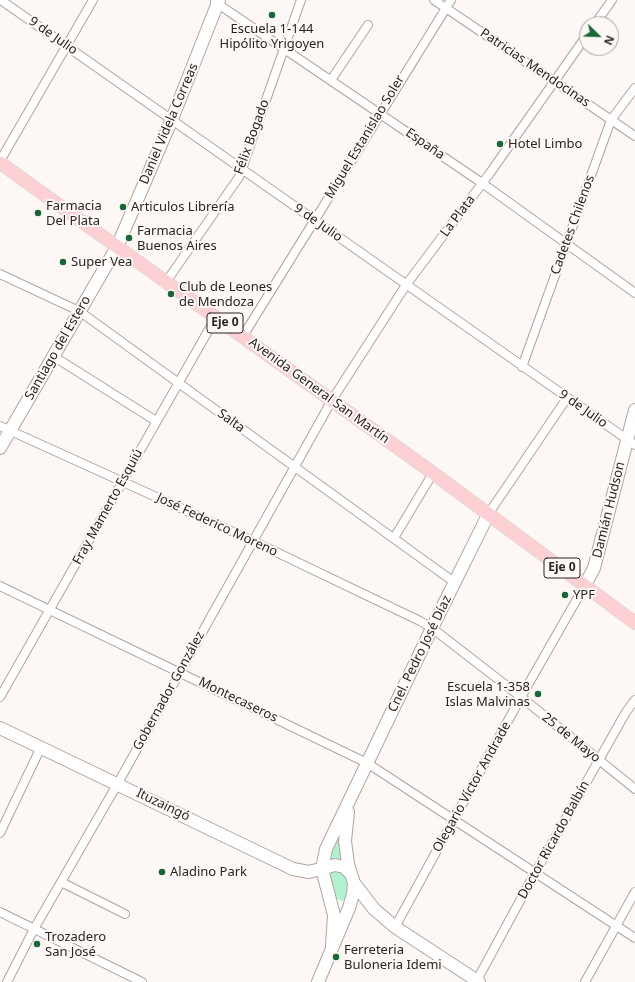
<!DOCTYPE html>
<html>
<head>
<meta charset="utf-8">
<style>
  body { margin:0 }
  #map { position:relative; width:635px; height:982px; overflow:hidden; background:#fdf8f5; font-family:"Noto Sans",sans-serif }
  canvas { display:block }
  .north { position:absolute; left:579px; top:16px; width:40px; height:40px; box-sizing:border-box; background:#fdf8f5; border:1px solid #a8a4a1; border-radius:50%; rotate:113deg; font-size:11px; font-weight:700; line-height:16px; text-align:center; color:#292522 }
  .north::after { content:''; display:block; margin:auto; width:14px; height:18px; background:#186736; clip-path:polygon(50% 0,100% 100%,50% 72%,0 100%) }
</style>
</head>
<body>
<div id="map">
<canvas width="635" height="982"></canvas>
<div class="north">N</div>
</div>
<script>
const g = document.querySelector('canvas').getContext('2d');
g.lineJoin = 'round';
function paint(path, color) { g.fillStyle = color; g.fill(path, 'evenodd'); }
const poly = rows => new Path2D(rows.map(r => 'M' + r).join(''));
function stroke(path, color, width, dash) { g.strokeStyle = color; g.lineWidth = width; g.lineCap = dash ? 'butt' : 'round'; g.setLineDash(dash || []); g.stroke(path); }
function write(font, color, halo, rows, align = 'center') {
  g.font = font + ' "Noto Sans",sans-serif'; g.lineWidth = 4; g.setLineDash([]); g.textBaseline = 'middle'; g.strokeStyle = halo; g.fillStyle = color; for (const [text, x, y, turn = 0] of rows) {
    g.save(); g.translate(x, y); g.rotate((+turn || 0) * Math.PI / 180); g.textAlign = isNaN(turn) ? turn : align; if (halo) g.strokeText(text, 0, 0); g.fillText(text, 0, 0); g.restore();
  }
}
const green = poly([
  [345,814,344,862,327,861],
  [330,871,344,871,350,884,347,900,342,901,335,898,327,878]
]);
const street = poly([
  [1,0,635,445],
  [434,0,635,136],
  [215,2,482,183,635,293],
  [595,24,612,0],
  [331,80,368,25],
  [0,161,93,0],
  [0,274,79,311,454,582],
  [166,282,239,177,301,0],
  [243,336,451,0],
  [53,356,156,421],
  [522,367,611,120,635,88],
  [0,426,253,541,420,621,432,628,521,697,635,789],
  [489,513,567,398],
  [394,538,433,473],
  [0,586,367,763,635,938],
  [0,697,216,317],
  [0,833,41,747],
  [61,882,125,914],
  [0,912,142,982],
  [395,927,521,697,585,585],
  [7,982,34,929,118,783,332,400,406,285,490,173,587,35],
  [476,982,535,873,626,712,635,700],
  [585,982,635,892]
]);
const secondary = poly([
  [0,448,117,247,172,119,219,0],
  [585,585,594,568,635,410],
  [0,728,293,869,309,872,335,865,344,867,349,872],
  [354,883,374,909,395,927,479,982],
  [332,946,334,915,322,869,326,849,432,628,489,513],
  [318,982,349,908,353,894,354,883,348,864,345,841,348,812]
]);
const primary = poly([
  [0,163,433,473,635,623]
]);
const markers = [
  [272,15,4,"#186736"],
  [500,144,4,"#186736"],
  [123,207,4,"#186736"],
  [38,213,4,"#186736"],
  [129,238,4,"#186736"],
  [63,262,4,"#186736"],
  [171,294,4,"#186736"],
  [565,595,4,"#186736"],
  [538,694,4,"#186736"],
  [162,872,4,"#186736"],
  [37,944,4,"#186736"],
  [336,957,4,"#186736"]
];
const shields = [
  [225,323,36],
  [562,568,36]
];
const shieldNames = [
  ["Eje 0",225,323],
  ["Eje 0",562,568]
];
const poiNames = [
  ["Escuela 1-144",272,29,"center"],
  ["Hipólito Yrigoyen",272,44,"center"],
  ["Hotel Limbo",508,144],
  ["Farmacia",46,206],
  ["Del Plata",46,221],
  ["Articulos Librería",131,207],
  ["Farmacia",137,231],
  ["Buenos Aires",137,246],
  ["Super Vea",71,262],
  ["Club de Leones",179,287],
  ["de Mendoza",179,302],
  ["YPF",573,595],
  ["Escuela 1-358",530,687,"right"],
  ["Islas Malvinas",530,702,"right"],
  ["Aladino Park",170,872],
  ["Trozadero",45,937],
  ["San José",45,952],
  ["Ferreteria",344,950],
  ["Buloneria Idemi",344,965]
];
const streetNames = [
  ["9 de Julio",53,36,35],
  ["Patricias Mendocinas",535,68,34],
  ["Daniel Videla Correas",169,124,-67],
  ["Félix Bogado",252,137,-70],
  ["Miguel Estanislao Soler",365,137,-59],
  ["España",425,144,35],
  ["La Plata",458,216,-53],
  ["9 de Julio",318,223,35],
  ["Cadetes Chilenos",573,225,-70],
  ["Santiago del Estero",58,348,-60],
  ["Avenida General San Martín",319,391,36],
  ["9 de Julio",583,409,35],
  ["Salta",231,421,36],
  ["Fray Mamerto Esquiú",108,507,-61],
  ["Damián Hudson",609,510,-76],
  ["José Federico Moreno",217,525,25],
  ["Cnel. Pedro José Díaz",420,654,-64],
  ["Gobernador González",169,691,-61],
  ["Montecaseros",238,700,26],
  ["25 de Mayo",571,738,39],
  ["Olegario Víctor Andrade",472,787,-61],
  ["Ituzaingó",163,805,26],
  ["Doctor Ricardo Balbín",554,840,-61]
];
paint(green, '#b1f2d1');
stroke(street, '#b1a49e', 10);
stroke(secondary, '#b1a49e', 14);
stroke(primary, '#d4d3d3', 14);
stroke(street, '#fff', 8);
stroke(secondary, '#fff', 12);
stroke(primary, '#fdd1d4', 13);
for (const [x, y, r, color] of markers) { const dot = new Path2D(); dot.arc(x, y, r, 0, 2 * Math.PI); g.fillStyle = color; g.fill(dot); stroke(dot, '#fdf8f5', 1.5); }
for (const [x, y, w] of shields) { const box = new Path2D(); box.roundRect(x - w / 2, y - 10, w, 20, 3); g.fillStyle = '#fdf8f5'; g.fill(box); stroke(box, '#292522', 1); }
write('bold 12px', '#292522', null, shieldNames);
write('13px', '#292522', '#fdf8f5', poiNames, 'left');
write('13px', '#292522', '#fdf8f5', streetNames);
</script>
</body>
</html>
